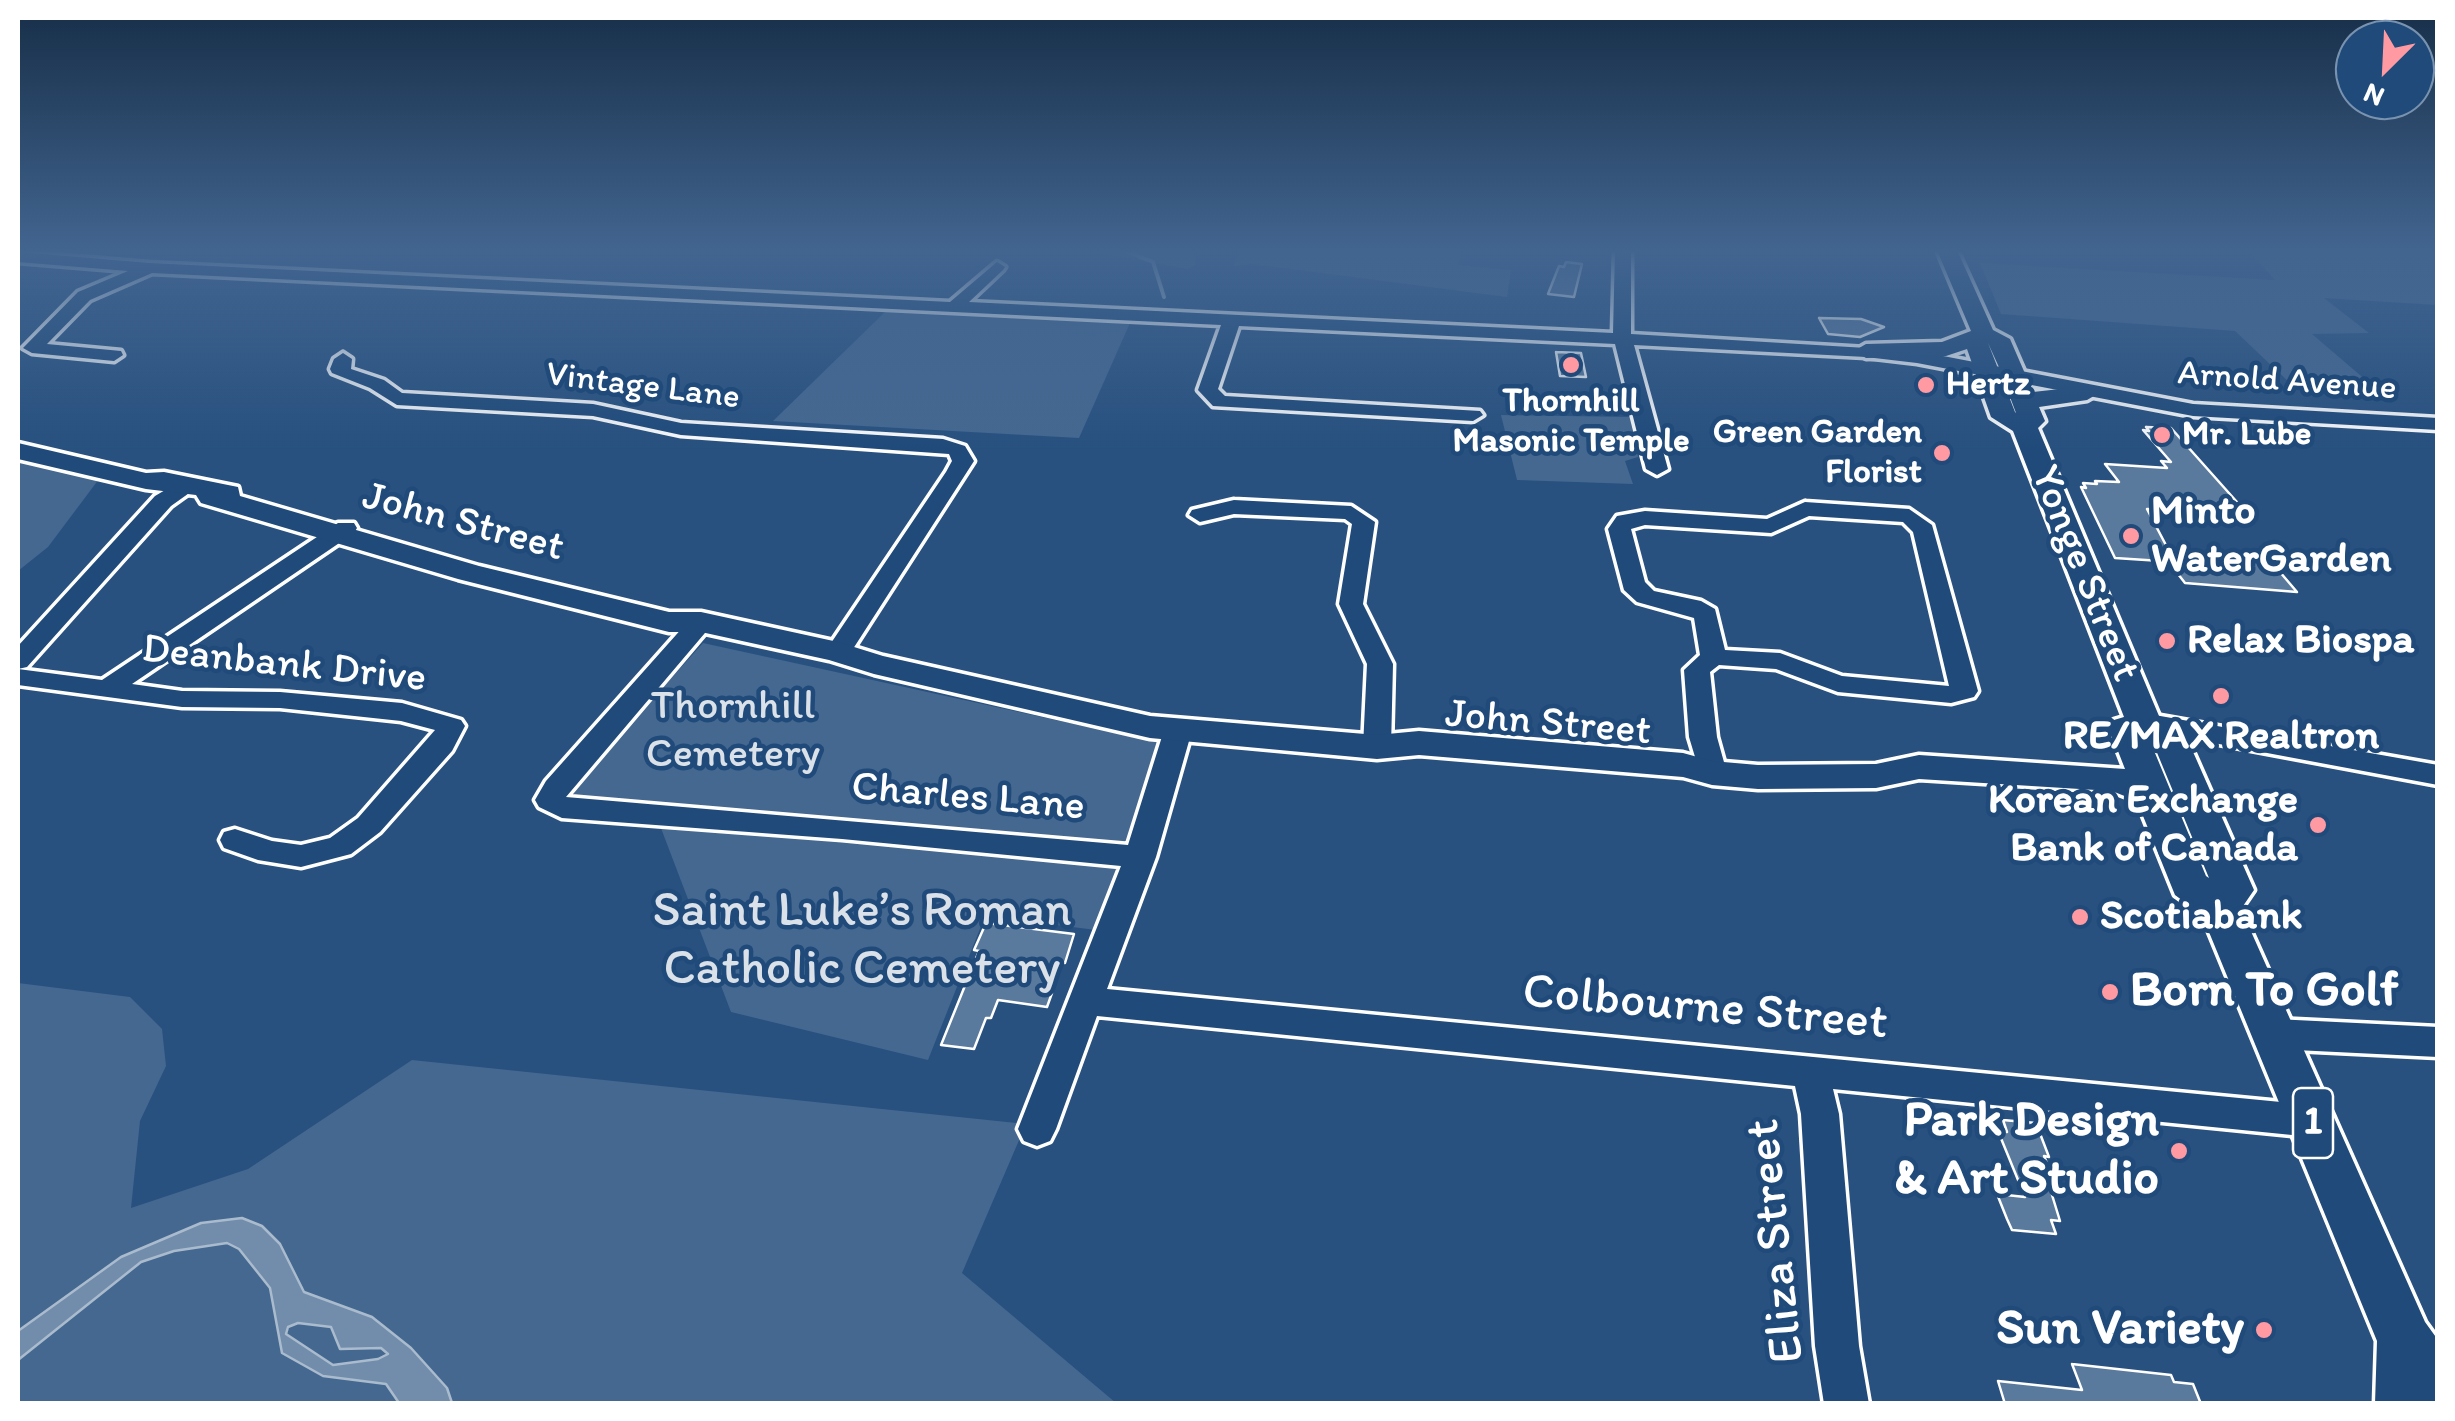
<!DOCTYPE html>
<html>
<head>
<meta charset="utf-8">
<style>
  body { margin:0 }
  #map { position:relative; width:2455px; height:1421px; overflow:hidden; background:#28517f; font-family:Itim,sans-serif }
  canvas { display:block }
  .frame { position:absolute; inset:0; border:20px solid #fff; pointer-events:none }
  .north { position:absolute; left:2335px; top:20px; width:100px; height:100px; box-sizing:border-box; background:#1f4a7a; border:2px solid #7992af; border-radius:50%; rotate:204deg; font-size:28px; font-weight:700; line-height:40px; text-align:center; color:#fff }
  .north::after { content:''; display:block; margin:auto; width:35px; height:45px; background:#ff9aa2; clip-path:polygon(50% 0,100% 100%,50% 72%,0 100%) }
</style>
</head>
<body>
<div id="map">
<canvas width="2455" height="1421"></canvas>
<div class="frame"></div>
<div class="north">N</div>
</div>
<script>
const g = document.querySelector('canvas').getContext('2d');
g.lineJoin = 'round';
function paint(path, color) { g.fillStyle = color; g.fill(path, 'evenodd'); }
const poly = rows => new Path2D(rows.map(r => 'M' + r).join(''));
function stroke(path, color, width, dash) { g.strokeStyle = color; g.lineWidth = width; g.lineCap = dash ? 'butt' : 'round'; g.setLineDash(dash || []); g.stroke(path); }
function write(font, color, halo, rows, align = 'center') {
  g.font = font + ' Itim,sans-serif'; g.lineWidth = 9; g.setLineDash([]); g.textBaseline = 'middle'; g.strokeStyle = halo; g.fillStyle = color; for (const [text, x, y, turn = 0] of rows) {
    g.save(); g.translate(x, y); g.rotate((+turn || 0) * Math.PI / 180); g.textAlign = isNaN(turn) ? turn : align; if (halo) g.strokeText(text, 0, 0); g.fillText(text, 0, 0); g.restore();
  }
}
const green = poly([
  [1080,250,1194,250,1196,264,1188,269],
  [1240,250,1461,250,1458,265,1511,270,1507,297,1252,264,1234,266],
  [2248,250,2437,250,2437,305,2324,298,2369,333,2312,334,2381,393,2290,383,2235,331,2001,314,1980,263,2275,280],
  [886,311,1130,323,1079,438,773,421],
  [1501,415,1630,417,1638,457,1625,461,1633,484,1517,480],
  [18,462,99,479,48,547,18,571],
  [703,643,1161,743,1130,845,564,797],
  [659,823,1126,860,1104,931,985,916,928,1060,731,1012],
  [18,983,130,997,162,1029,166,1066,140,1121,131,1208,248,1169,412,1060,1026,1124,962,1273,1116,1403,18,1404]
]);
const water = poly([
  [242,1218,262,1226,280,1244,304,1292,372,1317,411,1348,447,1388,452,1403,399,1403,386,1384,323,1376,282,1353,270,1288,239,1249,227,1243,174,1251,141,1262,18,1360,18,1331,121,1257,201,1223,242,1218],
  [298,1323,331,1327,340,1349,381,1348,388,1354,378,1359,333,1365,286,1334,288,1327,298,1323]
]);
const stream = poly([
  [1123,250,1153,262,1164,297]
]);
const building = poly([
  [1566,262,1582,264,1574,297,1548,294,1559,266,1564,267,1566,262],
  [1819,318,1861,319,1884,327,1860,337,1828,334,1819,318],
  [1556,352,1581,353,1586,377,1560,376,1556,352],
  [2146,427,2171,428,2253,520,2224,521,2217,513,2147,509,2168,549,2180,550,2184,554,2268,558,2297,592,2185,583,2171,565,2161,561,2115,558,2081,487,2086,488,2083,483,2097,484,2095,481,2119,482,2105,464,2167,468,2161,461,2171,462,2143,430,2149,431,2146,427],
  [986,923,1074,934,1065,963,1056,962,1046,992,1052,993,1047,1007,998,1000,991,1018,986,1018,974,1049,941,1045,979,951,974,950,986,923],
  [2003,1120,2036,1123,2049,1157,2044,1156,2051,1173,2045,1172,2060,1221,2051,1220,2056,1234,2012,1230,2007,1219,1997,1194,2025,1197,1998,1131,2007,1132,2003,1120],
  [2072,1364,2171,1375,2174,1382,2193,1384,2201,1404,2005,1404,1998,1381,2082,1390,2072,1364]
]);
const minor = poly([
  [1615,250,1631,250,1631,334,1917,351,2193,404,2438,418,2438,430,2193,416,1917,363,1866,357,1634,345,1668,469,1657,475,1646,469,1615,344,1239,326,1218,389,1225,396,1480,411,1483,415,1473,421,1213,406,1198,390,1221,325,152,273,90,300,47,344,121,351,123,355,114,361,32,353,23,348,78,292,128,271,18,262,18,252,149,263,950,302,997,262,1005,267,1003,270,969,302,1613,333,1615,250],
  [343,353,352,359,351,369,384,380,402,393,593,404,681,423,943,439,965,446,974,461,851,652,838,660,825,652,946,472,952,461,949,454,681,435,593,416,397,405,370,388,332,373,330,369,334,359,343,353],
  [184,479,195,486,192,491,171,506,27,667,18,669,102,680,338,523,354,523,357,528,354,533,132,684,182,691,280,692,402,703,461,720,465,726,452,751,380,832,351,854,301,867,258,860,224,848,220,840,224,832,235,829,272,841,301,845,330,838,358,818,435,730,401,721,280,708,182,707,18,685,18,646,155,496,184,479],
  [1234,500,1351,506,1375,522,1363,604,1393,664,1391,747,1387,754,1377,756,1367,754,1363,747,1367,664,1339,604,1352,524,1345,519,1234,514,1200,522,1189,515,1192,510,1234,500],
  [1805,502,1909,509,1932,525,1978,691,1974,697,1951,703,1838,692,1776,669,1719,665,1710,672,1717,737,1727,773,1722,780,1702,780,1689,737,1684,670,1700,655,1694,618,1637,602,1624,590,1608,529,1617,516,1645,511,1767,519,1805,502],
  [1809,516,1903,522,1913,532,1949,686,1842,676,1780,653,1725,650,1715,609,1701,601,1654,591,1645,582,1631,529,1645,525,1771,533,1809,516],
  [701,614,710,617,714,622,710,627,566,797,1128,845,1165,727,1169,721,1189,721,1193,727,1156,857,1107,989,2312,1105,2325,1109,2331,1121,2325,1133,2312,1137,1833,1089,1839,1114,1859,1346,1869,1404,1824,1404,1815,1346,1801,1114,1795,1086,1097,1016,1056,1129,1050,1141,1037,1146,1024,1141,1018,1129,1121,866,842,839,562,818,539,807,535,800,546,781,692,617,701,614],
  [2149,714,2438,765,2438,785,2139,729,2135,723,2139,717,2149,714],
  [2275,1019,2438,1027,2438,1057,2275,1049,2262,1044,2257,1034,2262,1024,2275,1019]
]);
const major = poly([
  [1937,250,1957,250,1993,330,2010,339,2033,392,2087,386,2099,393,2087,400,2039,407,2045,421,2038,428,2159,716,2181,728,2186,736,2254,890,2241,909,2425,1322,2438,1340,2438,1404,2375,1404,2377,1341,2202,915,2175,895,2137,801,2112,791,1919,779,1876,788,1758,789,1712,785,1683,777,1419,755,1377,759,1150,738,874,674,829,660,701,632,669,632,458,579,201,503,196,495,146,489,18,459,18,443,146,473,164,472,228,485,238,487,240,496,479,566,669,612,701,612,838,642,883,656,1150,716,1377,735,1419,731,1683,753,1712,761,1758,765,1876,764,1919,755,2125,769,2109,728,2114,720,2124,717,2013,431,1991,417,1967,349,1946,356,1866,358,1854,351,1866,344,1942,342,1971,331,1937,250],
  [1988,343,1998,365,2016,413,2015,412,1988,343],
  [2150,741,2153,743,2209,878,2206,876,2150,741]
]);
const markers = [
  [1571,365,10,"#ff9aa2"],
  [1926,385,10,"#ff9aa2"],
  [2162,435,10,"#ff9aa2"],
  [1942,453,10,"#ff9aa2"],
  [2131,536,10,"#ff9aa2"],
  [2167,641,10,"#ff9aa2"],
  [2221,696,10,"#ff9aa2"],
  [2318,825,10,"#ff9aa2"],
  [2080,917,10,"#ff9aa2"],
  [2110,992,10,"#ff9aa2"],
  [2179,1151,10,"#ff9aa2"],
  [2264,1330,10,"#ff9aa2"]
];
const farStreetnames = [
  ["Arnold Avenue",2287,382,4],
  ["Vintage Lane",643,387,7]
];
const farPoinames = [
  ["Hertz",1946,385],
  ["Thornhill",1571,402,"center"],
  ["Masonic Temple",1571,442,"center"],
  ["Green Garden",1922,433,"right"],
  ["Florist",1922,473,"right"],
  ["Mr. Lube",2182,435]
];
const shields = [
  [2313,1123,40]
];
const shieldNames = [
  ["1",2313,1123]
];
const poiNames = [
  ["Minto",2151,512],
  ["WaterGarden",2151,560],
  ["Relax Biospa",2187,641],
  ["RE/MAX Realtron",2221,737,"center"],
  ["Korean Exchange",2298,801,"right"],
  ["Bank of Canada",2298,849,"right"],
  ["Scotiabank",2100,917]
];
const streetNames = [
  ["John Street",463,523,15],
  ["Yonge Street",2084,574,68],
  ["Deanbank Drive",284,665,6],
  ["John Street",1548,724,5],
  ["Charles Lane",968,798,5]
];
const parkNames = [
  ["Thornhill",733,707],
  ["Cemetery",733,755]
];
const nearParknames = [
  ["Saint Luke’s Roman",862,912],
  ["Catholic Cemetery",862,970]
];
const nearPoinames = [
  ["Born To Golf",2130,992,"left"],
  ["Park Design",2159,1122],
  ["& Art Studio",2159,1180],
  ["Sun Variety",2244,1330]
];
const nearStreetnames = [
  ["Colbourne Street",1705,1009,5],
  ["Eliza Street",1777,1241,-96]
];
paint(green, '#446890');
paint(water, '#718dab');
stroke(water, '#aabbcd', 2.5);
stroke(stream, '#aabbcd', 4);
paint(building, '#5a7a9d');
stroke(building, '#fff', 2.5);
stroke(minor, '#fff', 7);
stroke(major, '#fff', 7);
paint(minor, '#1f4a7a');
paint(major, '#1f4a7a');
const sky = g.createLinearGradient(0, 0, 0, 449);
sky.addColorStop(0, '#162d46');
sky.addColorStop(0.56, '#426590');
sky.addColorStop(1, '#42659000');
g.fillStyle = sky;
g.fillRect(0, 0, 2455, 449);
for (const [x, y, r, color] of markers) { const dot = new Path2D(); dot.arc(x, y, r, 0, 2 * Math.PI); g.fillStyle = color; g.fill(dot); stroke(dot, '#1f4a7a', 4); }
write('35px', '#fff', '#1f4a7a', farStreetnames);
write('bold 35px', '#fff', '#1f4a7a', farPoinames, 'left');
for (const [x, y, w] of shields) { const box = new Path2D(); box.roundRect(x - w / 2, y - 35, w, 70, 8); g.fillStyle = '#1f4a7a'; g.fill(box); stroke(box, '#fff', 2.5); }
write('bold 40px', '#fff', null, shieldNames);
write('bold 42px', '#fff', '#1f4a7a', poiNames, 'left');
write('42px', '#fff', '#1f4a7a', streetNames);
write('42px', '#dae1e9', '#1f4a7a', parkNames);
write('50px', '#dae1e9', '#1f4a7a', nearParknames);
write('bold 50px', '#fff', '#1f4a7a', nearPoinames, 'right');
write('50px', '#fff', '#1f4a7a', nearStreetnames);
</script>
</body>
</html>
